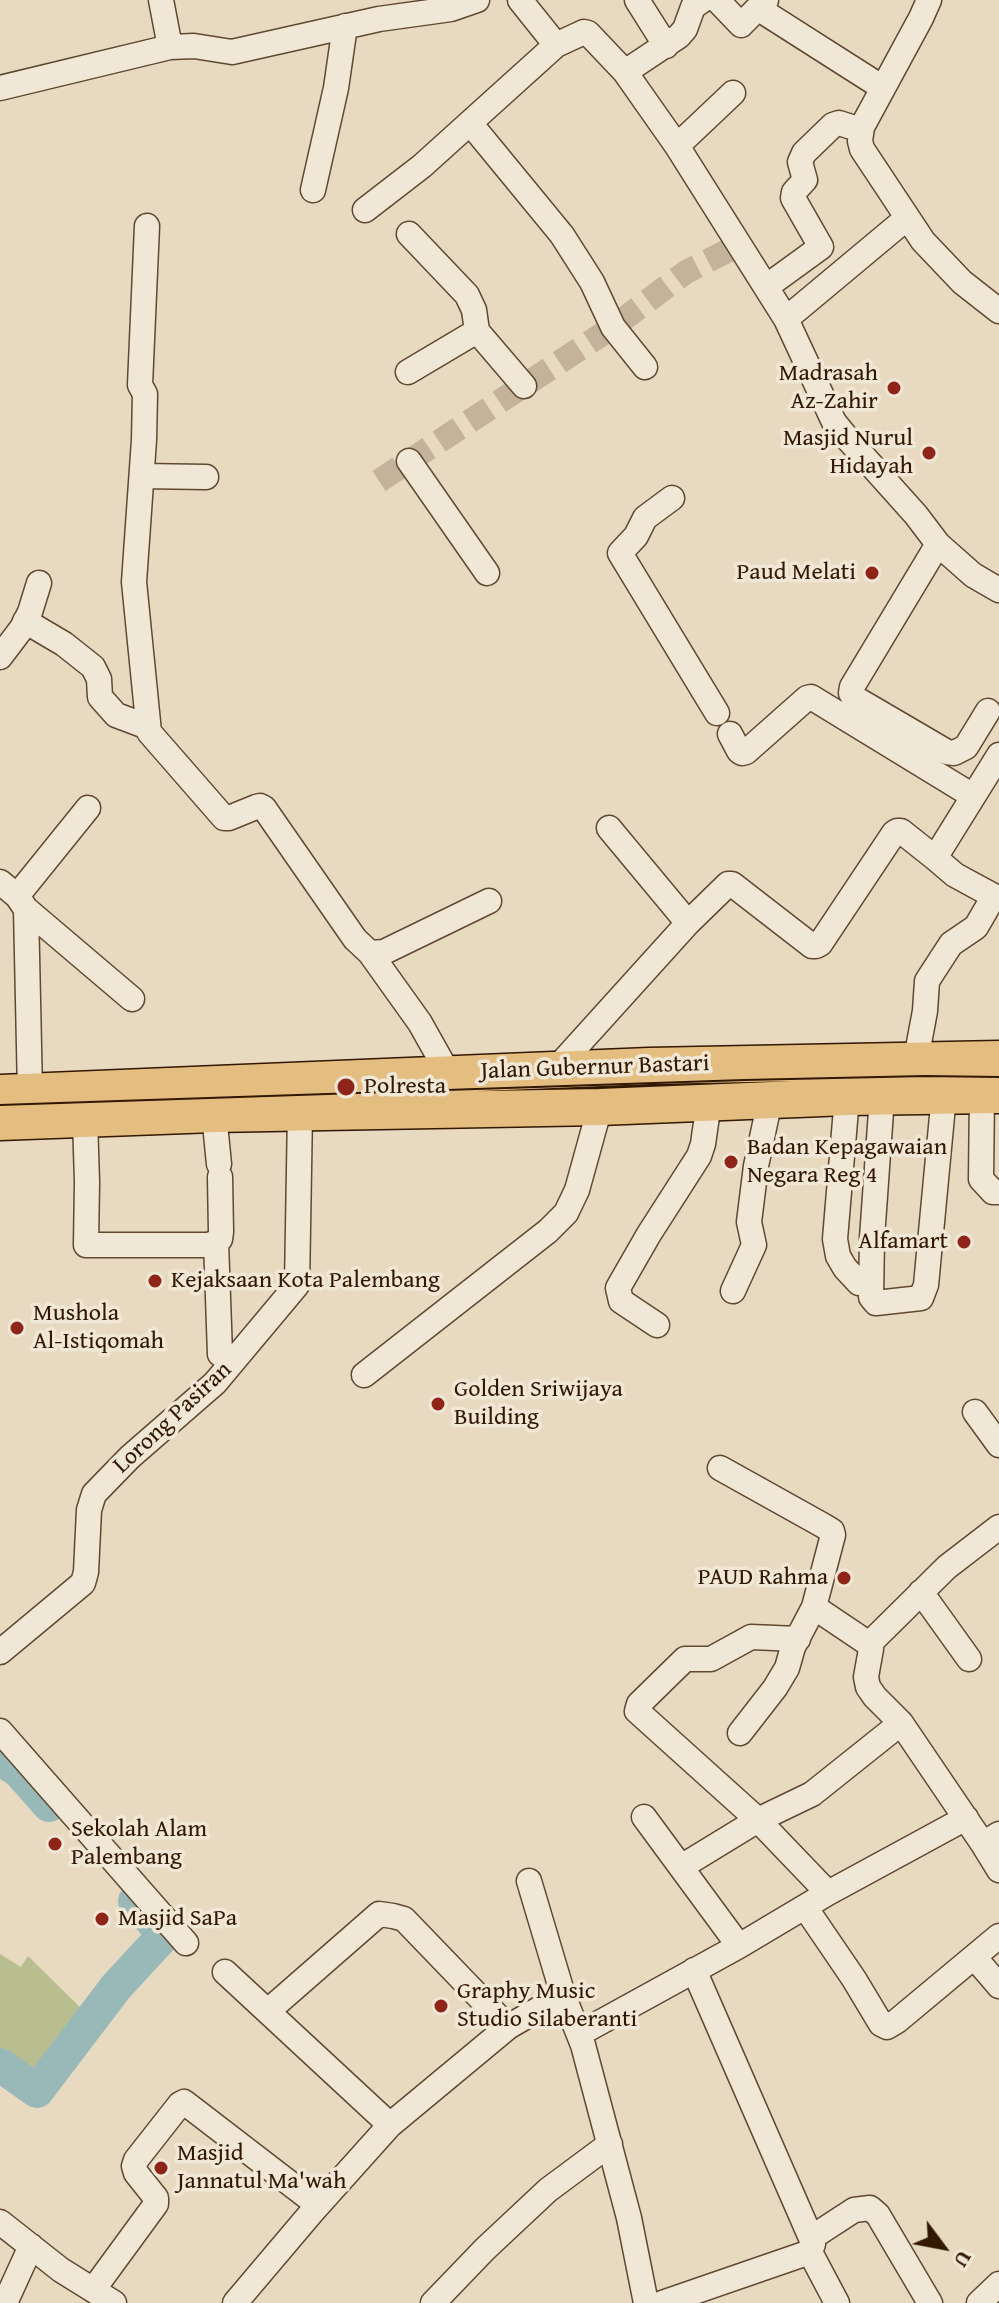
<!DOCTYPE html>
<html>
<head>
<meta charset="utf-8">
<style>
  body { margin:0 }
  #map { position:relative; width:999px; height:2303px; overflow:hidden; background:#e8dac0; font-family:"Gentium Book Plus",serif }
  canvas { display:block }
  .north { position:absolute; left:903px; top:2207px; width:80px; height:80px; -webkit-text-stroke:6px #f0e7d6; paint-order:stroke; rotate:122deg; font-size:22px; font-weight:700; line-height:32px; text-align:center; color:#321701 }
  .north::after { content:''; display:block; margin:auto; width:28px; height:36px; background:#321701; clip-path:polygon(50% 0,100% 100%,50% 72%,0 100%) }
</style>
</head>
<body>
<div id="map">
<canvas width="999" height="2303"></canvas>
<div class="north">U</div>
</div>
<script>
const g = document.querySelector('canvas').getContext('2d');
g.lineJoin = 'round';
function paint(path, color) { g.fillStyle = color; g.fill(path, 'evenodd'); }
const poly = rows => new Path2D(rows.map(r => 'M' + r).join(''));
function stroke(path, color, width, dash) { g.strokeStyle = color; g.lineWidth = width; g.lineCap = dash ? 'butt' : 'round'; g.setLineDash(dash || []); g.stroke(path); }
function write(font, color, halo, rows, align = 'center') {
  g.font = font + ' "Gentium Book Plus",serif'; g.lineWidth = 7; g.setLineDash([]); g.textBaseline = 'middle'; g.strokeStyle = halo; g.fillStyle = color; for (const [text, x, y, turn = 0] of rows) {
    g.save(); g.translate(x, y); g.rotate((+turn || 0) * Math.PI / 180); g.textAlign = isNaN(turn) ? turn : align; if (halo) g.strokeText(text, 0, 0); g.fillText(text, 0, 0); g.restore();
  }
}
const green = poly([
  [0,1954,21,1967,28,1956,92,2019,37,2091,0,2065]
]);
const river = poly([
  [0,1759,19,1771,49,1805],
  [0,2065,37,2091,116,1987,164,1935,135,1901]
]);
const minorTunnel = poly([
  [379,481,613,327,686,272,739,245]
]);
const minor = poly([
  [161,0,170,47,194,46,232,52,379,19,451,9,477,0],
  [520,0,556,45],
  [637,0,666,46],
  [717,0,741,25,766,0],
  [929,0,921,18,862,127,860,141,862,149,923,241,962,282,999,311],
  [759,9,883,88],
  [625,72,679,36,685,29,693,7,703,0],
  [0,88,170,47],
  [470,123,562,235,592,282,613,327,645,367],
  [677,146,733,93],
  [313,190,336,88,345,26],
  [365,210,422,166,556,45,584,32,588,33,625,72,677,146,786,319,834,422,847,438,916,515,938,544,973,575,999,590],
  [147,226,140,385,145,394,144,440,134,582,149,732,224,818,229,818,256,807,260,806,264,808,355,939,370,953,384,952,489,901],
  [409,234,467,295,474,310,477,331,524,386],
  [766,287,821,247,793,198,794,192,805,180,800,162,804,153,833,125,839,123,861,130],
  [786,319,907,218],
  [408,372,477,331],
  [409,461,487,573],
  [142,476,206,477],
  [672,498,645,518,636,536,620,553,717,713],
  [938,544,852,687,851,693,853,697,947,752,954,753,966,747,988,711],
  [25,621,64,644,93,667,99,679,100,697,116,715,148,727],
  [0,657,22,628,30,612,39,583],
  [730,734,739,751,742,753,746,752,807,698,811,697,973,796],
  [609,828,688,923],
  [935,858,999,755],
  [0,882,17,896,26,909,30,1092],
  [17,896,88,808],
  [26,909,132,999],
  [370,953,420,1023,448,1073],
  [916,1059,925,1011,927,981,951,944,976,927,994,896],
  [556,1069,688,923,728,884,732,884,812,946,816,946,820,944,894,833,897,831,901,831,935,858,955,875,999,899],
  [982,1095,981,1179,993,1192,999,1192],
  [847,1097,835,1239,838,1256,845,1268,859,1283],
  [882,1097,872,1238,871,1297,876,1303,921,1298,926,1285,944,1095],
  [214,1114,219,1164],
  [85,1119,87,1182,86,1245,209,1245,216,1242,220,1239,221,1232,220,1177],
  [216,1242,220,1354],
  [733,1291,754,1245,749,1222,756,1166,770,1100],
  [657,1325,621,1301,618,1288,649,1234,699,1156,703,1144,709,1102],
  [364,1375,548,1231,566,1213,577,1190,600,1107],
  [975,1412,999,1445],
  [720,1468,824,1526,832,1531,833,1535,814,1607,793,1647,787,1668,775,1688,740,1733],
  [921,1592,969,1659],
  [814,1607,869,1644,871,1649,866,1677,868,1687,875,1697,901,1723,983,1844,999,1834],
  [869,1644,947,1567,999,1527],
  [0,1652,83,1583,86,1572,89,1510,94,1494,130,1457,215,1383,297,1285,300,1112],
  [0,1731,186,1943],
  [644,1817,739,1946],
  [983,1844,999,1870],
  [681,1867,758,1820,812,1794,901,1723],
  [529,1881,563,1995],
  [828,1893,966,1818],
  [805,1907,854,1979,881,2024,887,2027,897,2021,999,1936],
  [975,1958,999,1986],
  [694,1970,811,2238,813,2244,810,2252,837,2303],
  [225,1972,390,2125],
  [268,2011,379,1914,393,1916,404,1919,508,2027],
  [579,2034,739,1946,828,1893,758,1820,637,1711,639,1704,685,1659,711,1659,751,1637,798,1639],
  [0,2222,61,2270,114,2303],
  [811,2238,854,2210,870,2208,878,2215,930,2303],
  [93,2290,156,2204,156,2198,136,2173,134,2166,136,2160,180,2104,184,2102,318,2205],
  [5,2303,31,2246],
  [235,2303,312,2212,390,2125,508,2027,563,1995,583,2045,629,2218,646,2303],
  [433,2303,485,2249,548,2190,610,2144],
  [662,2303,810,2252],
  [979,2303,999,2284]
]);
const highway = poly([
  [0,1093,649,1066,999,1059],
  [0,1122,214,1114,600,1107,847,1097,999,1095]
]);
const tram = poly([
  [0,1105,744,1080,925,1076,999,1077]
]);
const markers = [
  [894,388,8,"#8f2418"],
  [929,453,8,"#8f2418"],
  [872,573,8,"#8f2418"],
  [346,1087,10,"#8f2418"],
  [731,1162,8,"#8f2418"],
  [964,1242,8,"#8f2418"],
  [155,1281,8,"#8f2418"],
  [17,1328,8,"#8f2418"],
  [438,1404,8,"#8f2418"],
  [844,1578,8,"#8f2418"],
  [55,1844,8,"#8f2418"],
  [102,1919,8,"#8f2418"],
  [441,2006,8,"#8f2418"],
  [161,2168,8,"#8f2418"]
];
const poiNames = [
  ["Madrasah",878,374,"right"],
  ["Az-Zahir",878,402,"right"],
  ["Masjid Nurul",913,439,"right"],
  ["Hidayah",913,467,"right"],
  ["Paud Melati",856,573,"right"],
  ["Polresta",364,1087],
  ["Badan Kepagawaian",747,1148],
  ["Negara Reg 4",747,1176],
  ["Alfamart",948,1242,"right"],
  ["Kejaksaan Kota Palembang",171,1281],
  ["Mushola",33,1314],
  ["Al-Istiqomah",33,1342],
  ["Golden Sriwijaya",454,1390],
  ["Building",454,1418],
  ["PAUD Rahma",828,1578,"right"],
  ["Sekolah Alam",71,1830],
  ["Palembang",71,1858],
  ["Masjid SaPa",118,1919],
  ["Graphy Music",457,1992],
  ["Studio Silaberanti",457,2020],
  ["Masjid",177,2154],
  ["Jannatul Ma'wah",177,2182]
];
const streetNames = [
  ["Jalan Gubernur Bastari",595,1068,-2],
  ["Lorong Pasiran",173,1418,-43]
];
paint(green, '#b9be90');
stroke(river, '#99b9b9', 34);
stroke(minorTunnel, '#c4b39a', 24, [24, 12]);
stroke(minor, '#604831', 27);
stroke(highway, '#321701', 39);
stroke(minor, '#f0e7d6', 24);
stroke(highway, '#e4bd80', 36);
stroke(tram, '#321701', 2);
for (const [x, y, r, color] of markers) { const dot = new Path2D(); dot.arc(x, y, r, 0, 2 * Math.PI); g.fillStyle = color; g.fill(dot); stroke(dot, '#f0e7d6', 3); }
write('24px', '#321701', '#f0e7d6', poiNames, 'left');
write('24px', '#321701', '#f0e7d6', streetNames);
</script>
</body>
</html>
